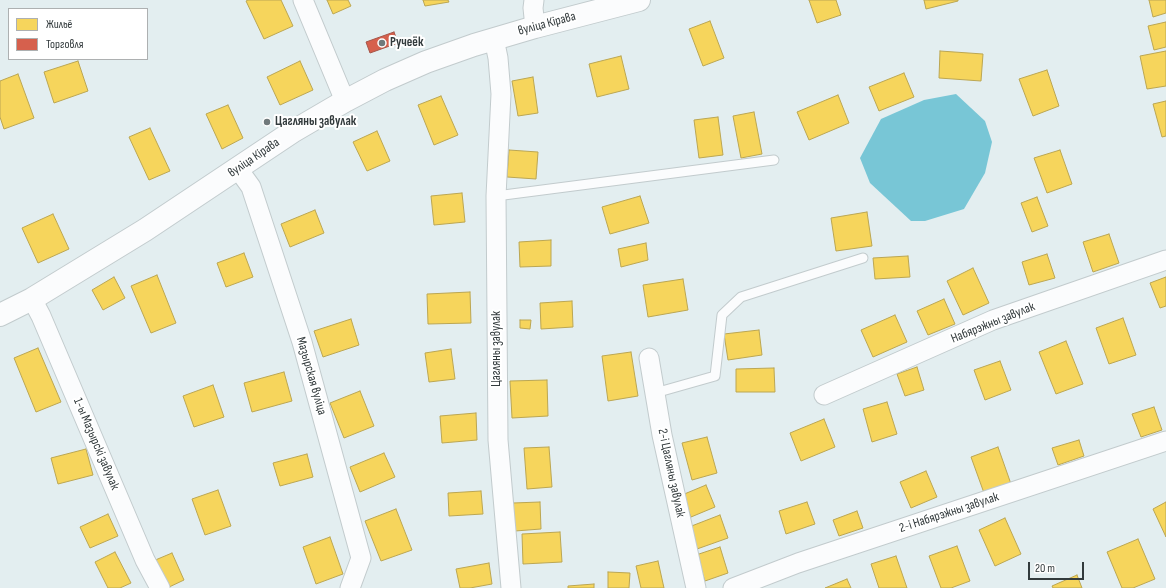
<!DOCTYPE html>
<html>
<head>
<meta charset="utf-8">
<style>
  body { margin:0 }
  #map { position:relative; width:1166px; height:588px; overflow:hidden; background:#e3eef0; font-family:"Sofia Sans Condensed",sans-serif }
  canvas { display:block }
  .legend { position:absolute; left:8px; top:8px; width:140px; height:52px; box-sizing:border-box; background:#fff; border:1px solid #adb0b1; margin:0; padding:5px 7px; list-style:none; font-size:12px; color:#323a3c }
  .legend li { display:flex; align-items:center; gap:8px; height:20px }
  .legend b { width:20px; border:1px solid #adb0b1 }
  .scale { position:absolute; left:1028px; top:562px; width:56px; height:18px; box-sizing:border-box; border:2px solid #323a3c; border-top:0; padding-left:5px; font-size:12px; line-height:14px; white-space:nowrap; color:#323a3c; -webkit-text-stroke:3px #fff; paint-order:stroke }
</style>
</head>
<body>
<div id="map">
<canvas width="1166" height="588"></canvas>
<ul class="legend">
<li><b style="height:11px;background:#f6d55c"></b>Жильё</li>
<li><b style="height:11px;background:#d6604d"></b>Торговля</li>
</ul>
<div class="scale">20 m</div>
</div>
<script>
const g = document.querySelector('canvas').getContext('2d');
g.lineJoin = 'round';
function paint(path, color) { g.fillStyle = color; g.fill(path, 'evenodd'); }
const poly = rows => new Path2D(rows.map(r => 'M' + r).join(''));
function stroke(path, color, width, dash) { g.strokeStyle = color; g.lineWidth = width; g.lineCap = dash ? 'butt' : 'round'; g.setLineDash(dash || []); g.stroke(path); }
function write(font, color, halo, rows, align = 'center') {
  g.font = font + ' "Sofia Sans Condensed",sans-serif'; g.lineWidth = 4; g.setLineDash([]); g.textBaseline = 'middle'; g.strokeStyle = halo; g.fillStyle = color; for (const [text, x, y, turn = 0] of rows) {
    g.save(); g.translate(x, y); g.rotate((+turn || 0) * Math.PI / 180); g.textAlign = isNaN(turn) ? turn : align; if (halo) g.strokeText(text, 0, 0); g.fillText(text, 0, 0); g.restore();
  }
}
const water = poly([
  [956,94,985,121,992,142,985,173,964,209,925,221,911,221,870,183,860,158,881,119,924,100]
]);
const homes = poly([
  [248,0,281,0,293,26,264,39,246,1,248,0],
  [327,0,348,0,351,6,333,14,327,0],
  [423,0,448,0,449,2,425,6,423,0],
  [809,0,836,0,841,15,817,23,809,0],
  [924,0,958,0,958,1,926,9,924,0],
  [1149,0,1166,0,1166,13,1153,17,1149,0],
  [710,21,724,58,703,66,689,29,710,21],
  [1166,22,1166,47,1154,50,1148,26,1166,22],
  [940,51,983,54,981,81,939,78,940,51],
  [1166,51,1166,86,1147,89,1140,56,1166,51],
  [621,56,629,89,597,97,589,64,621,56],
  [78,61,88,91,54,103,44,72,78,61],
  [300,61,313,90,280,105,267,77,300,61],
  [1047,70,1059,106,1033,116,1019,79,1047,70],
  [904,73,914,97,879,111,869,87,904,73],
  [18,74,34,118,4,129,0,117,0,81,18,74],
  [533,77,538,113,518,116,512,81,533,77],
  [838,95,849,123,809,140,797,112,838,95],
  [441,96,458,135,434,145,418,105,441,96],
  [1166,101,1166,136,1162,137,1153,104,1166,101],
  [228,105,243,138,222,149,206,114,228,105],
  [754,112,762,154,741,158,733,116,754,112],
  [718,117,723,155,699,158,694,120,718,117],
  [150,128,170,171,149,180,129,137,150,128],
  [377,131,390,161,367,171,353,142,377,131],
  [509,150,538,152,536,179,507,177,509,150],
  [1060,150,1072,184,1047,193,1034,158,1060,150],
  [462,193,465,222,434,225,431,196,462,193],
  [640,196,649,223,610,234,602,207,640,196],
  [1037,197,1048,226,1032,232,1021,203,1037,197],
  [315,210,324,233,290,247,281,224,315,210],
  [867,212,872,246,836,251,831,218,867,212],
  [53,214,69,249,38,263,22,228,53,214],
  [1109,234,1119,263,1093,272,1083,242,1109,234],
  [551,240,551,266,520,267,519,242,551,240],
  [646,243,648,260,621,267,618,249,646,243],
  [244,253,253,277,226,287,217,263,244,253],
  [1047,254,1055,278,1029,285,1022,262,1047,254],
  [908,256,910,277,875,279,873,258,908,256],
  [973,268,989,303,963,315,947,281,973,268],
  [157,275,176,323,151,333,131,286,157,275],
  [114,277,125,298,103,310,92,290,114,277],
  [1166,277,1166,306,1160,308,1150,283,1166,277],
  [683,279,688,310,648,317,643,285,683,279],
  [470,292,471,323,428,324,427,294,470,292],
  [944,299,955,324,928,335,917,311,944,299],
  [572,301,573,327,541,329,540,303,572,301],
  [895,315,907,342,873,357,861,330,895,315],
  [1123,318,1136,355,1109,364,1096,328,1123,318],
  [351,319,359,345,323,357,314,331,351,319],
  [520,320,531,320,530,329,520,328,520,320],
  [759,330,762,355,728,360,724,334,759,330],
  [1066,341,1083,384,1056,394,1039,352,1066,341],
  [38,348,61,402,36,412,14,358,38,348],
  [451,349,455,379,429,382,425,353,451,349],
  [631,352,638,396,608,401,602,356,631,352],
  [1000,361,1011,390,985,400,974,370,1000,361],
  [917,367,924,390,905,396,897,374,917,367],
  [774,368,775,392,736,392,736,369,774,368],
  [284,372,292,401,252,412,244,383,284,372],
  [547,380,548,416,512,418,510,381,547,380],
  [213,385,224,417,194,427,183,396,213,385],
  [360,391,374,426,344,438,330,403,360,391],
  [887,402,897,434,872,442,863,409,887,402],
  [1154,407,1162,430,1141,437,1132,414,1154,407],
  [476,413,477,440,442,443,440,416,476,413],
  [824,419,835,447,801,461,790,433,824,419],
  [707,437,717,473,692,480,682,443,707,437],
  [1079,440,1084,456,1058,465,1052,448,1079,440],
  [549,447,552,487,527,489,524,448,549,447],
  [998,447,1011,484,984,493,971,457,998,447],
  [86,449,93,475,58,484,51,458,86,449],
  [384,453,395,477,360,492,350,467,384,453],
  [307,454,313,477,280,486,273,463,307,454],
  [926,471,937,497,911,508,900,482,926,471],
  [706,485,715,507,691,517,682,495,706,485],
  [218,490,231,526,205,535,192,499,218,490],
  [481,491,483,514,449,516,448,493,481,491],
  [540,502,541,529,515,531,513,503,540,502],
  [807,502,815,524,786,534,779,511,807,502],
  [1166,502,1166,537,1153,509,1166,502],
  [396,509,412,550,381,561,365,521,396,509],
  [857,511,863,528,839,536,833,520,857,511],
  [108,514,118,536,90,548,80,527,108,514],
  [720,515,728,538,697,549,689,527,720,515],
  [1005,518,1021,554,995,566,979,530,1005,518],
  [560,532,562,562,523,564,522,534,560,532],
  [330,537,343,574,316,584,303,547,330,537],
  [1138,539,1155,579,1133,588,1122,588,1107,552,1138,539],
  [957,546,970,581,951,588,941,588,929,556,957,546],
  [720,547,728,573,705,581,696,555,720,547],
  [115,552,131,583,120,588,108,588,95,562,115,552],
  [172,553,184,580,167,588,153,561,172,553],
  [896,556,907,588,879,588,871,564,896,556],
  [658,561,664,588,641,588,636,566,658,561],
  [489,563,492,584,470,588,460,588,456,569,489,563],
  [608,572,630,573,629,588,608,588,608,572],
  [1077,575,1082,588,1053,588,1052,586,1077,575],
  [847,579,851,588,825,588,847,579],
  [594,584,594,588,568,588,568,586,594,584]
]);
const shops = poly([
  [394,32,398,43,370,53,366,42,394,32]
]);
const lane = poly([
  [496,196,774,160],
  [655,393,715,376,722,315,741,297,863,258]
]);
const street = poly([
  [303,0,345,101],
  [534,0,533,8,535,27],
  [494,39,498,58,501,94,496,196,498,440,511,588],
  [238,169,251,187,302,342,361,558,350,588],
  [32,299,41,316,145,560,160,588],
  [649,358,662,435,696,588],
  [824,395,993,320,1166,260],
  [733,588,798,563,1166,441]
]);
const primary = poly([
  [0,315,32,299,145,230,292,132,345,101,385,80,426,62,474,45,535,27,639,0]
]);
const markers = [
  [382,43,4,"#70797b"],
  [267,122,4,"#70797b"]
];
const streetNames = [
  ["вуліца Кірава",547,24,-15],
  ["вуліца Кірава",254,158,-34],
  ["Набярэжны завулак",993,323,-22],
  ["Цагляны завулак",497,349,-90],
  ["Мазырская вуліца",311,376,74],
  ["1-ы Мазырскі завулак",96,444,67],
  ["2-і Цагляны завулак",671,473,78],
  ["2-і Набярэжны завулак",949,513,-18]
];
const poiNames = [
  ["Ручеёк",390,43],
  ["Цагляны завулак",275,122]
];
paint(water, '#78c6d6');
paint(homes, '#f6d55c');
stroke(homes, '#bba652', 1);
paint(shops, '#d6604d');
stroke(shops, '#a55548', 1);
stroke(lane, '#c2cbcd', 11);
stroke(street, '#c2cbcd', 21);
stroke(primary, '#c2cbcd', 24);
stroke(lane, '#fbfcfd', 9);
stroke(street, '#fbfcfd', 19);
stroke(primary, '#fbfcfd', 22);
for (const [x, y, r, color] of markers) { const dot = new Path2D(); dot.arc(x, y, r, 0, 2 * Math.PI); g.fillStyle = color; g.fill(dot); stroke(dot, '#fff', 1.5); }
write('13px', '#323a3c', '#fff', streetNames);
write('bold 13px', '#323a3c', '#fff', poiNames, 'left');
</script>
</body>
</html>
